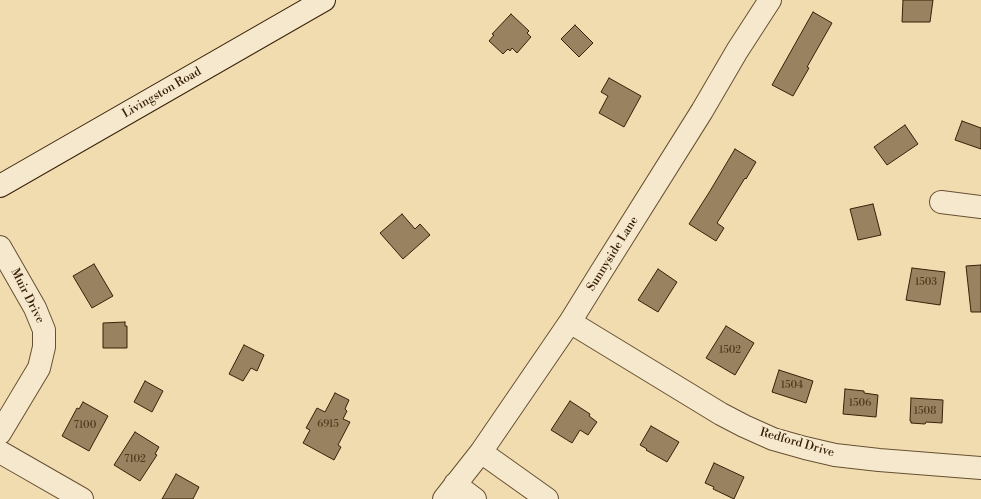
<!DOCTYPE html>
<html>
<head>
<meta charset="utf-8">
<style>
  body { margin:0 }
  canvas { display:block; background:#f1dcb0 }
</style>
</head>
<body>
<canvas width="981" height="499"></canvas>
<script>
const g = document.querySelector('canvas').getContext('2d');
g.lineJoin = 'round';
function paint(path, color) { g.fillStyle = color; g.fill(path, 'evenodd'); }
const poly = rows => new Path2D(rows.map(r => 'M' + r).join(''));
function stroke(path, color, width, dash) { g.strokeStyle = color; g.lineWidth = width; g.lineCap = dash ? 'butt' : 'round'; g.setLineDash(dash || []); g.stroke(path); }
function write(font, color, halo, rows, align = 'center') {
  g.font = font + ' "Libre Bodoni",serif'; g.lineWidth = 4; g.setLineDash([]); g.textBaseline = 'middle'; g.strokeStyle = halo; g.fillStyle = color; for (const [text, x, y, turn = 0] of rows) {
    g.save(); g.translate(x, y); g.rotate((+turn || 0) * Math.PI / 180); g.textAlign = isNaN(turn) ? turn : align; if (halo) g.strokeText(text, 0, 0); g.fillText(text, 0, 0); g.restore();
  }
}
const building = poly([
  [903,0,933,0,930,22,902,22,903,0],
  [813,12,832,23,807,67,809,68,793,96,772,85,813,12],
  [511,14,529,31,527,33,531,37,517,53,512,48,510,51,508,49,503,54,489,41,494,35,492,34,511,14],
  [575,25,593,43,579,57,561,39,575,25],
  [609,78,641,96,624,127,599,113,608,96,601,92,609,78],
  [962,121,981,128,981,149,955,140,962,121],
  [905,125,918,144,887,165,874,147,905,125],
  [735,149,756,162,746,179,745,178,717,223,724,228,716,241,689,224,710,191,735,149],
  [873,204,881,235,858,240,850,209,873,204],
  [402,214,415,229,420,224,430,235,403,259,380,233,402,214],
  [94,264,113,296,92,308,73,276,94,264],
  [981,265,981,312,971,312,966,266,981,265],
  [912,268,945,272,940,305,906,300,912,268],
  [658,269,677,282,658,312,638,300,658,269],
  [125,322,125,326,127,326,127,348,103,348,103,323,125,322],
  [726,326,754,343,735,375,706,358,726,326],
  [244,345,264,355,257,371,251,368,243,381,229,374,244,345],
  [779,370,813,381,806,403,772,392,779,370],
  [145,381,163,391,152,412,134,402,145,381],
  [845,389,864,391,864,393,878,395,876,417,843,414,845,389],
  [335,393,349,400,345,409,347,411,343,419,350,422,338,445,341,447,334,460,303,443,310,430,306,428,317,408,325,412,335,393],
  [911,398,943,400,942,423,926,422,925,424,911,423,911,421,910,421,911,398],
  [570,401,590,414,589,416,597,422,588,435,580,430,572,443,551,430,570,401],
  [83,402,108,416,89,451,62,436,77,408,79,409,83,402],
  [651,426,679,442,667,462,646,450,647,449,640,445,651,426],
  [135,432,159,447,155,454,157,455,140,481,114,465,135,432],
  [714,463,744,477,734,499,713,489,714,487,705,483,714,463],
  [176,474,199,487,193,499,162,499,176,474]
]);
const minor = poly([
  [941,202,981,207],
  [0,247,35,308,44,330,44,347,39,368,0,433],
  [570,322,721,414,744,426,773,439,805,448,835,455,879,460,981,468],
  [0,452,82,499],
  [481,452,547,499],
  [455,484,475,499],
  [444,499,481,452,570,322,601,272,702,111,737,51,770,0]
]);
const secondary = poly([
  [0,186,324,0]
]);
const numberNames = [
  ["1503",926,283],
  ["1502",730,351],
  ["1504",792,386],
  ["1506",860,404],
  ["1508",925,412],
  ["6915",328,425],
  ["7100",85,426],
  ["7102",135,460]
];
const streetNames = [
  ["Livingston Road",162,93,-30],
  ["Sunnyside Lane",613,254,-58],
  ["Muir Drive",27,296,63],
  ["Redford Drive",797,443,16]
];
paint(building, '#98825f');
stroke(building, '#382108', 1);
stroke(minor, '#665032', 24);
stroke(secondary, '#382108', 24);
stroke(minor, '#f6e8cc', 22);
stroke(secondary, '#f6e8cc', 22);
write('10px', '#50391e', null, numberNames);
write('12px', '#382108', '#f6e8cc', streetNames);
</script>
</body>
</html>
